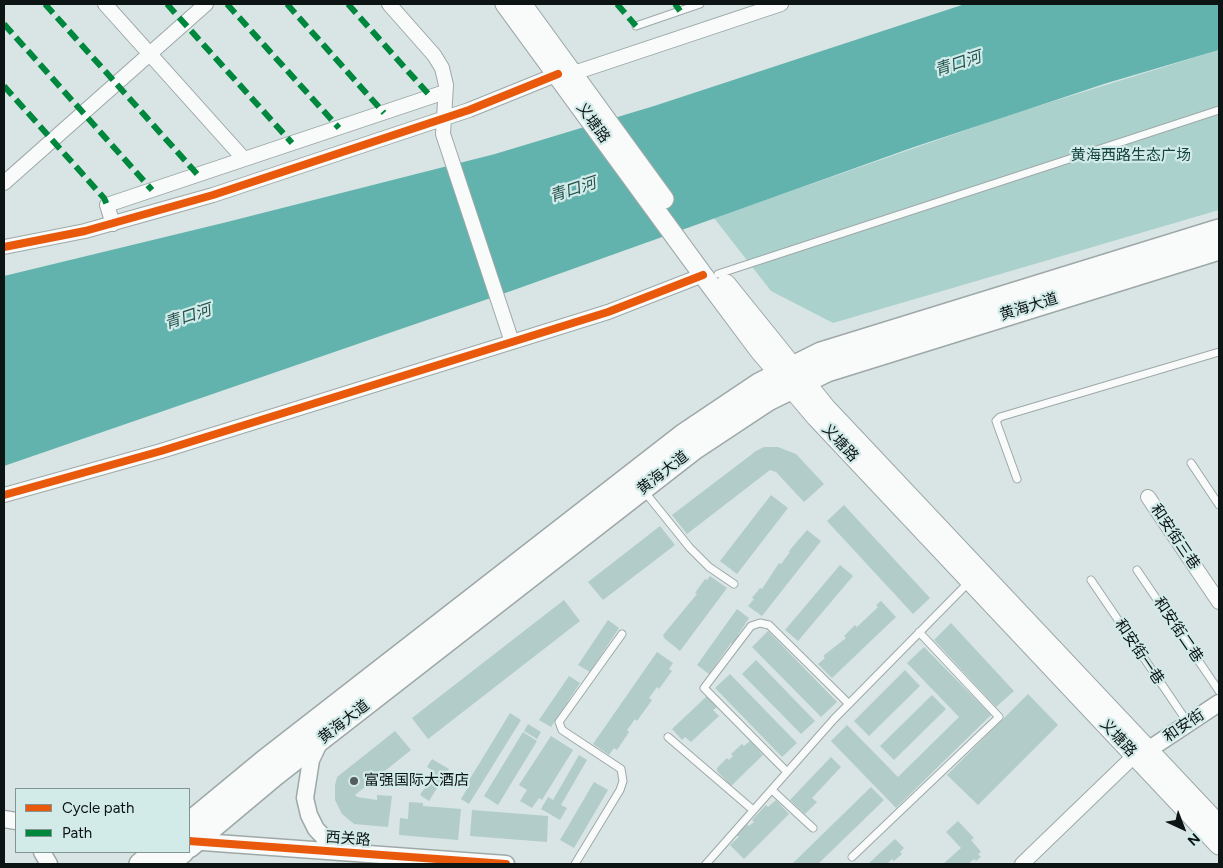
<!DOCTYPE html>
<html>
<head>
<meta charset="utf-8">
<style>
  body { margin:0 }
  #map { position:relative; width:1223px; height:868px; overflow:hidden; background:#d8e5e4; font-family:Figtree,sans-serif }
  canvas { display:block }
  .frame { position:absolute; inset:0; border:5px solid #0c1414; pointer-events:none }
  .legend { position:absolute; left:15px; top:788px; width:175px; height:65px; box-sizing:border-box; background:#d2ebe8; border:1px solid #839593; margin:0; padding:6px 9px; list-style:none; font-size:15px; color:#0c1414 }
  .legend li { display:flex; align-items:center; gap:10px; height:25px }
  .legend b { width:25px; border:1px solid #839593 }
  .north { position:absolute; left:1158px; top:803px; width:50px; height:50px; -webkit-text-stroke:4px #d2ebe8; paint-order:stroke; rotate:137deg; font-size:14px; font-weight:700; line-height:20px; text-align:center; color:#0c1414 }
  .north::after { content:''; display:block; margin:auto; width:18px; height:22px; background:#0c1414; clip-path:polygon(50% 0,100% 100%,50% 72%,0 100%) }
</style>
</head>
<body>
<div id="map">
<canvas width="1223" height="868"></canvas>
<div class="frame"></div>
<ul class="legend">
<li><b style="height:6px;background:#e8590c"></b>Cycle path</li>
<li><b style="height:6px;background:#00873e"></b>Path</li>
</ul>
<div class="north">N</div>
</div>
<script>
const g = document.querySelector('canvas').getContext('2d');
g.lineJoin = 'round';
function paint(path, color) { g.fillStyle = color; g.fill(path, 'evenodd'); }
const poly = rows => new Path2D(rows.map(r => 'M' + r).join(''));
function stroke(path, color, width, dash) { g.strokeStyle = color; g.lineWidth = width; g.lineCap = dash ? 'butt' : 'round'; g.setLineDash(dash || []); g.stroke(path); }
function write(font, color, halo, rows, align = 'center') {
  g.font = font + ' Figtree,"Noto Sans SC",sans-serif'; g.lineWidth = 4.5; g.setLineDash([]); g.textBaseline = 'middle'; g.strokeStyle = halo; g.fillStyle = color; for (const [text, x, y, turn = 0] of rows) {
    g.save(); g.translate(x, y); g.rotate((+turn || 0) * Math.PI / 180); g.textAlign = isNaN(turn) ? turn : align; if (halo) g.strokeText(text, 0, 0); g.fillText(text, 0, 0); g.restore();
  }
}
const green = poly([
  [1219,50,1219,210,833,323,771,291,714,218,1012,114]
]);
const water = poly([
  [965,4,1219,4,1219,50,1107,83,914,147,511,291,4,466,4,276,227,222,495,154,654,106]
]);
const building = poly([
  [764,447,778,447,796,454,824,484,804,502,776,472,770,470,687,534,672,515,756,451],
  [771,495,788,508,737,574,720,561],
  [844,505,930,598,913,614,827,521],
  [660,526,675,545,603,600,588,582],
  [807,530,821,541,762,616,748,606,754,599,752,598,760,588,762,589,779,563,781,564,790,552,789,551],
  [840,565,853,576,798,641,785,630],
  [710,576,727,588,680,651,664,638,663,635,697,594,695,593,705,579,707,580],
  [564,600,580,621,428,739,412,718],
  [881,601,896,617,832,678,818,664,825,658,823,656,846,638,844,636,855,625,857,627,878,607,876,605],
  [737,609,749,618,738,635,740,636,734,645,731,643,709,674,697,665],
  [608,620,619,628,590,672,578,665],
  [951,623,1014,691,996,707,934,640],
  [768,631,837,702,821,717,752,647],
  [924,647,991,715,896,808,831,741,847,725,898,777,959,717,907,663],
  [657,652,673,663,669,669,672,671,659,689,657,687,649,698,652,700,637,721,635,719,627,730,629,732,617,750,614,748,609,755,593,744],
  [756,660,815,721,801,734,742,674],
  [905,670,920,686,869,736,854,721],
  [730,674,797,743,782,757,715,688],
  [569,676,580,683,551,727,539,720],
  [1028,694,1058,725,978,805,947,775],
  [932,695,946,709,894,760,880,746],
  [707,696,717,707,713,710,719,716,691,742,685,737,682,740,672,729],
  [510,713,521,720,469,804,461,799,470,784,468,782],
  [528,724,541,732,537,739,524,731],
  [395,731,411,750,355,795,357,797,377,800,377,795,392,796,388,827,354,824,342,814,335,800,335,785,337,777],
  [523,732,537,741,498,805,484,796],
  [551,736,573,750,542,800,539,798,532,808,520,801,527,790,519,785],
  [750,741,763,755,731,786,717,771,717,768,727,758,729,760,733,756,731,754,742,744,744,746],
  [579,755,587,760,561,805,567,808,560,820,541,809,548,797,553,800],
  [831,757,841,767,812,798,817,802,805,814,790,800],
  [432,759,449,769,429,801,420,795,435,772,427,767],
  [594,782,608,790,574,848,560,840],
  [871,787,884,800,818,864,793,863],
  [776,800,789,814,744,859,730,845,739,837,736,835,747,824,749,826,754,822,752,820,766,805,768,807],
  [409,802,423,803,423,806,461,809,458,840,399,835,400,818,408,819],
  [472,810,548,816,547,842,470,836],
  [958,821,974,838,971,840,981,852,978,854,981,857,976,861,974,859,968,864,943,864,961,848,946,832],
  [895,839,904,848,900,852,902,854,894,861,892,859,887,864,868,864]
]);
const service = poly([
  [636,26,700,4],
  [718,274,1219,110],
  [1191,463,1219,505],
  [1017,479,996,421,1000,417,1219,352],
  [644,491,690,548,709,567,734,584],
  [1137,570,1219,691],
  [1091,580,1188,723],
  [668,737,753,810],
  [787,772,704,688,751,626,760,623,769,625,849,704],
  [772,790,813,828],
  [852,857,999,717,919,632],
  [575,864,620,790,623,781,621,769,562,730,559,722,622,634],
  [706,864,834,719,970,581]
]);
const minor = poly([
  [105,4,244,159],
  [389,4,434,55,442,68,446,85,443,134,512,342],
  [574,73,781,4],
  [4,183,206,4],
  [113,224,107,205,445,92],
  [4,247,85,231,213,195,469,110,558,74],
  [4,495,161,451,512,342,608,312,703,275],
  [1148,497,1219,602],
  [1022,864,1135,755]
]);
const tertiary = poly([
  [320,741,311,760,305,798,309,815,316,829,338,852],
  [1148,750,1219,703],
  [4,819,16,821],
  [189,841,506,864],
  [42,852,49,864]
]);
const secondary = poly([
  [505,4,703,275,759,350,816,417,1219,845],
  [522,4,664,199],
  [726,284,826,408,1219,825]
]);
const primary = poly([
  [189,823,264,761,683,435,759,384,821,353,1219,230],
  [189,847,275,775,694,449,768,400,827,371,1219,249],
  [140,864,155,852],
  [168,864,183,852]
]);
const quiet = poly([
  [45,4,198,175],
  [167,4,292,143],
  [227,4,339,128],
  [287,4,384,113],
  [348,4,431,97],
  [617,4,636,26],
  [675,4,680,11],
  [4,24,152,190],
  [4,86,104,198,107,205]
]);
const cycleway = poly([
  [4,247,85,231,213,195,469,110,558,74],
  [4,495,161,451,512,342,608,312,703,275],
  [189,841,506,864]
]);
const markers = [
  [354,781,5,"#535d5d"]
];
const streetNames = [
  ["义塘路",593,123,54],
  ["黄海大道",1029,307,-17],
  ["义塘路",840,443,47],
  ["黄海大道",663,473,-38],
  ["和安街三巷",1175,537,56],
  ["和安街二巷",1178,630,56],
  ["和安街一巷",1139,652,56],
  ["黄海大道",344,722,-38],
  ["和安街",1184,726,-34],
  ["义塘路",1118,738,47],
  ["西关路",348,839,4]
];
const parkNames = [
  ["黄海西路生态广场",1131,156]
];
const poiNames = [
  ["富强国际大酒店",364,781]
];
const waterNames = [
  ["青口河",958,64,-18],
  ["青口河",573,190,-18],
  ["青口河",188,317,-18]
];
paint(green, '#abd1cd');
paint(water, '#62b3ad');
paint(building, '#b2ccca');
stroke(service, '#9ea8a7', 9);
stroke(minor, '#9ea8a7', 16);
stroke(tertiary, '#9ea8a7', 19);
stroke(secondary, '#9ea8a7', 21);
stroke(primary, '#9ea8a7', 24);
stroke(service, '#f9fbfb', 7);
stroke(minor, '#f9fbfb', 14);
stroke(tertiary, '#f9fbfb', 16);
stroke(secondary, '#f9fbfb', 19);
stroke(primary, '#f9fbfb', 21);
stroke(quiet, '#00873e', 6, [12, 6]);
stroke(cycleway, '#e8590c', 8);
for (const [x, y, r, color] of markers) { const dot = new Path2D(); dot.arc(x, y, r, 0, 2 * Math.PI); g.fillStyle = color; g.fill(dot); stroke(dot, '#d2ebe8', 2); }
write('15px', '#0c1414', '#d2ebe8', streetNames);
write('15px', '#144340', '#d2ebe8', parkNames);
write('15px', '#0c1414', '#d2ebe8', poiNames, 'left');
write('italic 16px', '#23524e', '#d2ebe8', waterNames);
</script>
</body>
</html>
